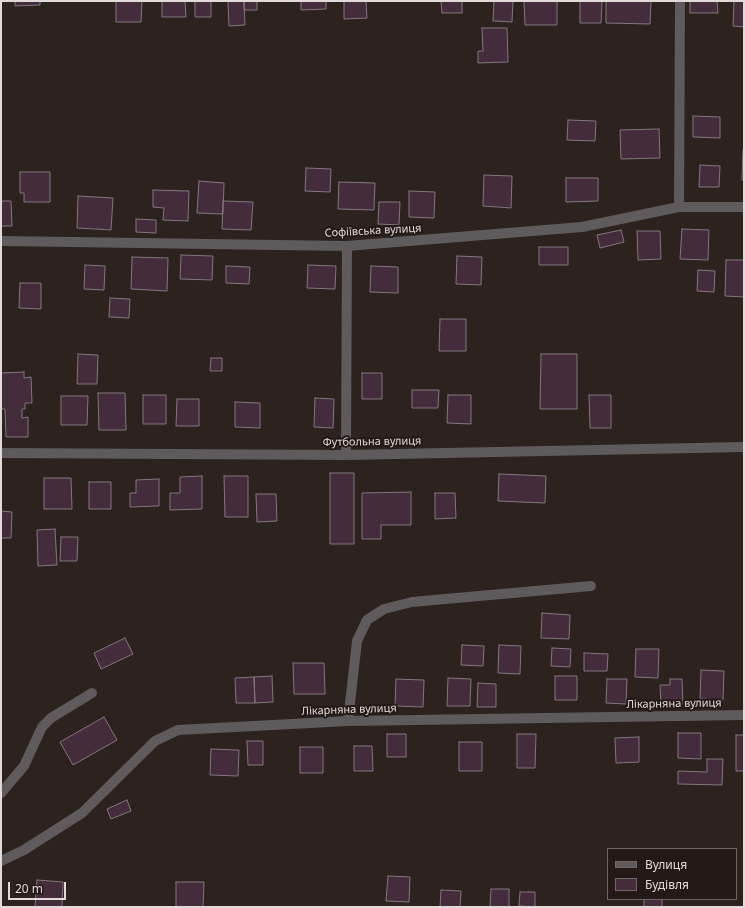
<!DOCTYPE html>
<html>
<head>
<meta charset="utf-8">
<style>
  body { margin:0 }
  #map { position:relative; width:745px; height:908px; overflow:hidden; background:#2c231f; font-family:"Noto Sans",sans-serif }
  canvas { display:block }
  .frame { position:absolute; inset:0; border:2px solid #e1dad8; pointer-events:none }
  .legend { position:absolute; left:607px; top:848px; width:130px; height:52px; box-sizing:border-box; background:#231916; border:1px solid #6f6664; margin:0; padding:5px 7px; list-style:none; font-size:12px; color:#e1dad8 }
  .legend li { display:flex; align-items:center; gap:8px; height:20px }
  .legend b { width:20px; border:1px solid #6f6664 }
  .scale { position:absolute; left:8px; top:882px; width:58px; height:18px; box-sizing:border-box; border:2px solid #e1dad8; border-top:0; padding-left:5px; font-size:12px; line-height:14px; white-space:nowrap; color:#e1dad8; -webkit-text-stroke:3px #231916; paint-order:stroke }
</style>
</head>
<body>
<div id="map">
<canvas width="745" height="908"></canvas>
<div class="frame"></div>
<ul class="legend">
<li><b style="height:5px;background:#5f5a5b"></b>Вулиця</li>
<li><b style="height:11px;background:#452c3d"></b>Будівля</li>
</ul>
<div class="scale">20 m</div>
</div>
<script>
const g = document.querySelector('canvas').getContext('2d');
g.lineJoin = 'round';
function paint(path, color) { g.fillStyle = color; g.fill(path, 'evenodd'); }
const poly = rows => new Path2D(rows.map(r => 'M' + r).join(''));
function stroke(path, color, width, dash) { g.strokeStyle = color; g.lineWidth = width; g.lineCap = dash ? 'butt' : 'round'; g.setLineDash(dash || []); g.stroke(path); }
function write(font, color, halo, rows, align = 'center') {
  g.font = font + ' "Noto Sans",sans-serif'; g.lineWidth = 4; g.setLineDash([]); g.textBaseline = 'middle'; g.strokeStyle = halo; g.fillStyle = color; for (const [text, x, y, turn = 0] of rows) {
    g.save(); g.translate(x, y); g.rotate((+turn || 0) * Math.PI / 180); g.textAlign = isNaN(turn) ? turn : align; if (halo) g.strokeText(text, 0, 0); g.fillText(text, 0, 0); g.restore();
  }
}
const building = poly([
  [15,1,40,1,40,5,15,6,15,1],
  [116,1,142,1,141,22,116,22,116,1],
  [162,1,185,1,186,17,162,17,162,1],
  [195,1,211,1,211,17,195,17,195,1],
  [228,1,244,1,245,25,229,26,228,1],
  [244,1,257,1,257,10,244,10,244,1],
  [301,1,326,1,326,9,301,10,301,1],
  [344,1,366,1,367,18,344,19,344,1],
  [441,1,462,1,462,13,442,13,441,1],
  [494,1,513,1,512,22,493,21,494,1],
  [524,1,557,1,557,25,525,25,524,1],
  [580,1,602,1,601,23,580,23,580,1],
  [606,1,651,1,650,24,606,23,606,1],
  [690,1,717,1,718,13,690,13,690,1],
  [734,1,744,1,744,27,733,26,734,1],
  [482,28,507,28,508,62,478,63,478,51,483,51,482,28],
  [693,116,720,117,720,138,693,137,693,116],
  [568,120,596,121,595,141,567,140,568,120],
  [659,129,660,158,621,159,620,130,659,129],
  [743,150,744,150,744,180,742,180,743,150],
  [700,165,720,166,719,187,699,187,700,165],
  [306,168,331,169,330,192,305,191,306,168],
  [20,172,50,172,50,202,24,202,24,193,20,193,20,172],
  [484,175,512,176,511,208,483,206,484,175],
  [566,178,598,178,598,201,566,202,566,178],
  [199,181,224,183,223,214,197,213,199,181],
  [339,182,375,183,374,210,338,209,339,182],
  [153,190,189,191,188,221,163,220,164,208,153,207,153,190],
  [409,191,435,192,434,218,409,217,409,191],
  [78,196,113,198,111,230,77,228,78,196],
  [1,201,11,201,12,226,1,226,1,201],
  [223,201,253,202,251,230,222,229,223,201],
  [379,202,400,202,399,225,378,224,379,202],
  [136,219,156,220,156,233,136,232,136,219],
  [682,229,709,230,708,260,680,259,682,229],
  [621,230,624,242,600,248,597,235,621,230],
  [637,231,660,231,661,259,638,260,637,231],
  [539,247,568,247,568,265,539,265,539,247],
  [181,255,213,256,212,280,180,279,181,255],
  [457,256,482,257,481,285,456,284,457,256],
  [132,257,168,258,167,291,131,289,132,257],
  [726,260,744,260,744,297,725,296,726,260],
  [85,265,105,266,104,290,84,289,85,265],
  [308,265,336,266,335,289,307,288,308,265],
  [226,266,250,267,249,284,226,283,226,266],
  [371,266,398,267,398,293,370,292,371,266],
  [698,270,715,271,714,292,697,291,698,270],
  [20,283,41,283,41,309,19,308,20,283],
  [110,298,130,299,129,318,109,317,110,298],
  [440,319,466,319,466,351,439,351,440,319],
  [78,354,98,355,97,384,77,384,78,354],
  [541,354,577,354,577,409,540,409,541,354],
  [211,358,222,358,222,371,210,371,211,358],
  [24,372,24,378,31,377,32,403,25,403,25,409,22,409,22,418,28,417,28,437,6,437,5,409,1,409,1,373,24,372],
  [362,373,382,373,382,399,362,399,362,373],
  [412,390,439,390,438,408,412,408,412,390],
  [98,393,125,393,126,430,99,430,98,393],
  [143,395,166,395,166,424,143,424,143,395],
  [448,395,471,395,471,424,447,423,448,395],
  [589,395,611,395,611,428,590,428,589,395],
  [61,396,88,396,87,425,61,425,61,396],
  [315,398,334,399,333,428,314,427,315,398],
  [177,399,199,399,199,426,176,426,177,399],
  [235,402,260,403,260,428,235,427,235,402],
  [330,473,354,473,354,544,330,544,330,473],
  [499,474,546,476,545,503,498,501,499,474],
  [202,476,202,509,170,510,170,493,180,493,180,477,202,476],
  [224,476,248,476,248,517,225,517,224,476],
  [44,478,71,478,72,509,44,509,44,478],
  [159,479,159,506,130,507,130,493,136,493,136,480,159,479],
  [89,482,111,482,111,509,89,509,89,482],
  [411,492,411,525,381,525,381,539,362,539,362,493,411,492],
  [435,493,455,493,456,518,435,519,435,493],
  [256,494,276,494,277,521,257,522,256,494],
  [1,511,12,512,11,538,1,538,1,511],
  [55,529,57,565,38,566,37,530,55,529],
  [61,537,78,537,77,561,60,561,61,537],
  [542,613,570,615,569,639,541,638,542,613],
  [125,638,133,654,101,669,94,653,125,638],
  [462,645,484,646,483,666,461,665,462,645],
  [499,645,521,646,520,674,498,673,499,645],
  [552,648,571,649,570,667,551,666,552,648],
  [636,649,659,649,658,678,635,677,636,649],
  [584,653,608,654,607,671,584,671,584,653],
  [293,663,324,663,325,694,294,694,293,663],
  [701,670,724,671,723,700,700,699,701,670],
  [272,676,273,702,255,703,254,677,272,676],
  [555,676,577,676,577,700,555,700,555,676],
  [254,677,255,703,236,703,235,678,254,677],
  [448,678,471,679,470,706,447,706,448,678],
  [396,679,424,680,423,707,395,706,396,679],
  [607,679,627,679,626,704,606,703,607,679],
  [670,679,682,679,683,704,661,704,660,685,670,685,670,679],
  [478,683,496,684,496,707,477,707,478,683],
  [104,717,117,740,73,765,60,742,104,717],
  [678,733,701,733,701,759,678,758,678,733],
  [387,734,406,734,406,757,387,757,387,734],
  [517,734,536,734,535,768,517,768,517,734],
  [736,735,744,735,744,771,736,771,736,735],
  [639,737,639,762,616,763,615,738,639,737],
  [247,741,263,741,263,765,248,765,247,741],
  [459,742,482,742,482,771,459,771,459,742],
  [354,746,372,746,373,771,354,771,354,746],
  [300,747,323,747,323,773,300,773,300,747],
  [211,749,239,750,238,776,210,775,211,749],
  [707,759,723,759,722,785,678,784,678,771,707,772,707,759],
  [127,800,131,811,111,819,107,809,127,800],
  [388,876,410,877,409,902,386,901,388,876],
  [37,880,63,882,62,907,35,907,37,880],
  [176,882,204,882,203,907,176,907,176,882],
  [491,889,509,889,509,907,490,907,491,889],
  [441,890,461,891,460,907,440,907,441,890],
  [520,892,535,892,535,907,519,906,520,892],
  [644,899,662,899,662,907,644,907,644,899]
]);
const lane = poly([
  [348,721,357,641,367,620,384,609,412,602,591,586],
  [1,793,24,766,42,727,51,718,92,693]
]);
const street = poly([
  [679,207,680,1],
  [1,241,347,246,582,227,679,207,744,207],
  [1,453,346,455,744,447],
  [346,455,347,246],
  [1,861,24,850,82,813,155,741,178,730,348,721,744,715]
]);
const streetNames = [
  ["Софіївська вулиця",373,231,-3],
  ["Футбольна вулиця",372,442,-1],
  ["Лікарняна вулиця",674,704,-1],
  ["Лікарняна вулиця",349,710,-2]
];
paint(building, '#452c3d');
stroke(building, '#81777d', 1);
stroke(lane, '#5f5a5b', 10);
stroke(street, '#5f5a5b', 10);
write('11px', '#e1dad8', '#231916', streetNames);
</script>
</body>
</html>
